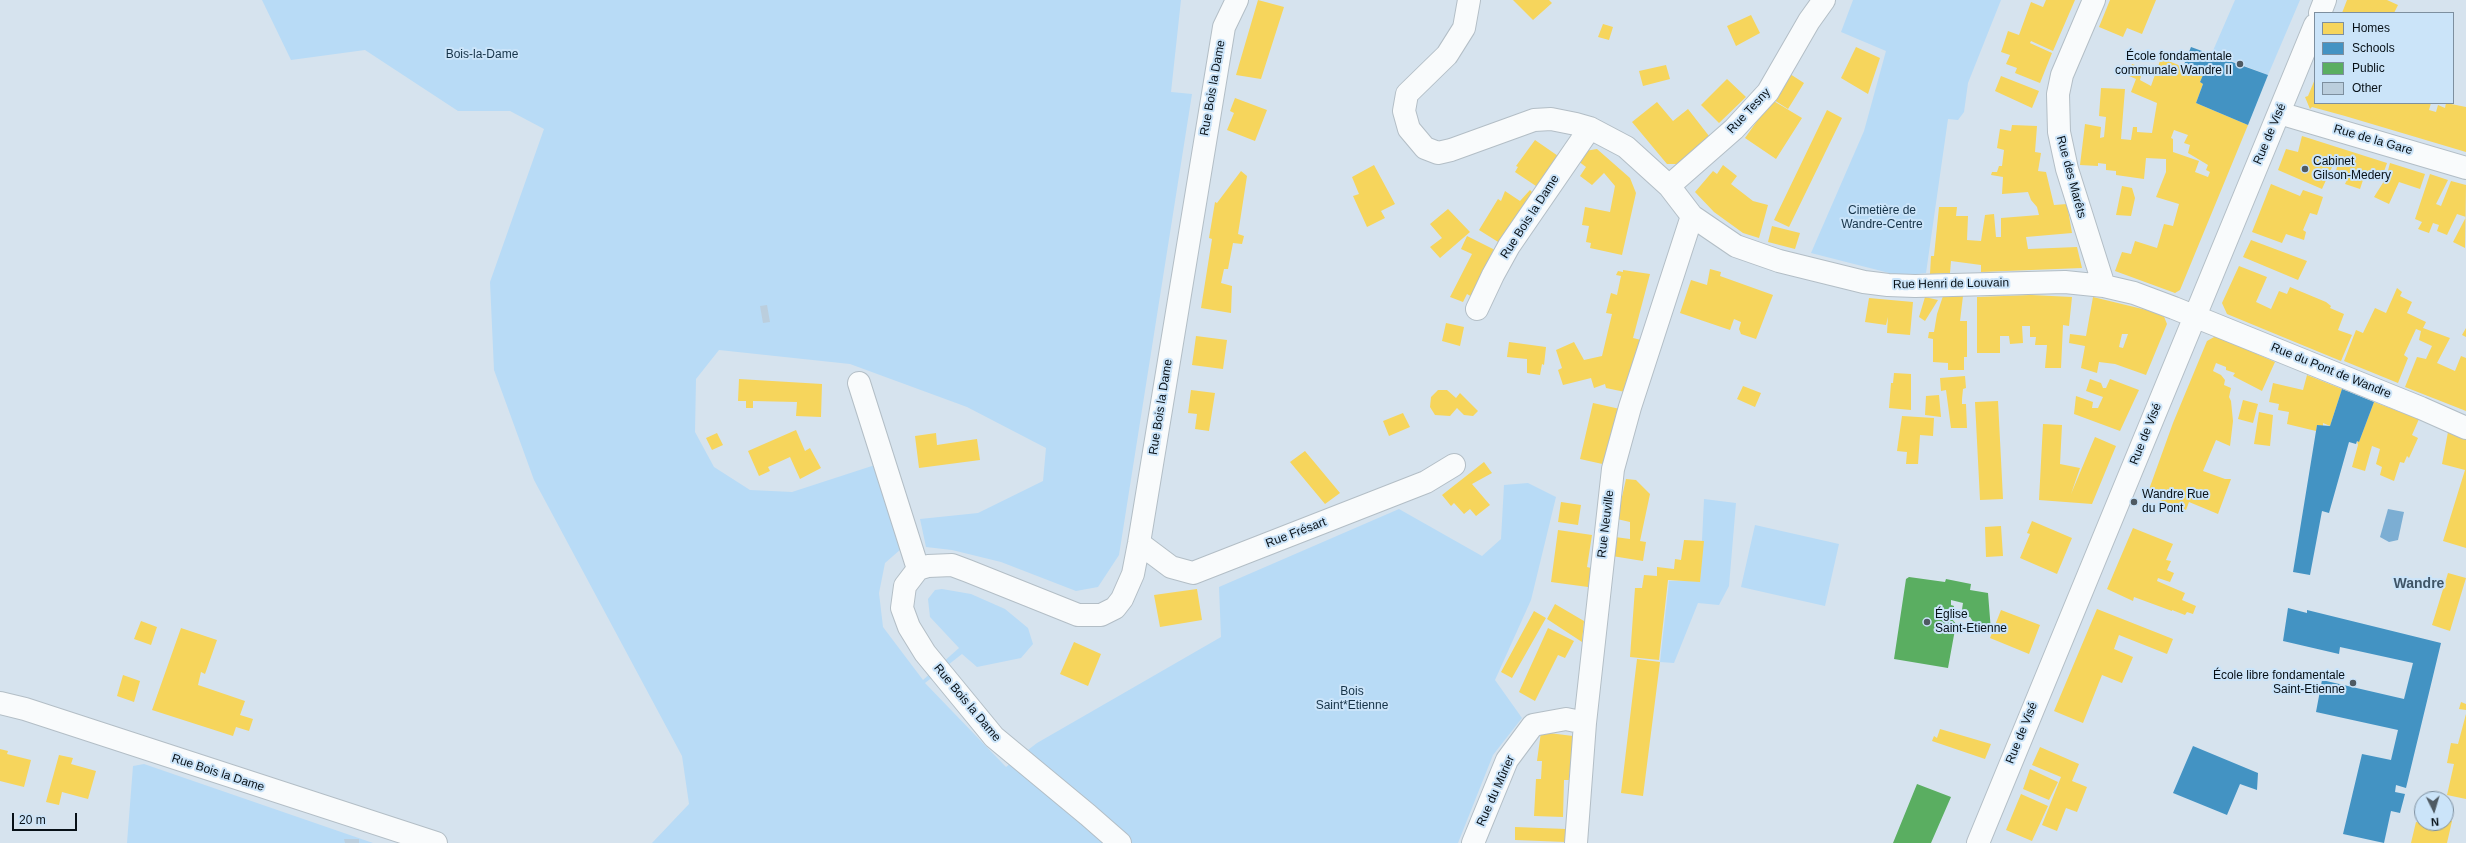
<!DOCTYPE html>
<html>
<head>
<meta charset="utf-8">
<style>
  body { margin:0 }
  #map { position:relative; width:2466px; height:843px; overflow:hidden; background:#d6e3ee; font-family:Helvetica,sans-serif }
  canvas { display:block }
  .legend { position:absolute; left:2314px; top:12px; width:140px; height:92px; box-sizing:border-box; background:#cbe4f9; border:1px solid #7d8f9f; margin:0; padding:5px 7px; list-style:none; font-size:12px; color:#071017 }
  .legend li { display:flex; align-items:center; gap:8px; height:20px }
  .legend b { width:20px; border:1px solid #7d8f9f }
  .north { position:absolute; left:2414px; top:791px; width:40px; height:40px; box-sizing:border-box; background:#cbe4f9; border:1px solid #7d8f9f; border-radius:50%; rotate:175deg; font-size:11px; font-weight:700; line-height:16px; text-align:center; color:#071017 }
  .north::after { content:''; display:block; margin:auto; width:14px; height:18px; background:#4f5a62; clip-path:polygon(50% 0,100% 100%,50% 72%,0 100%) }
  .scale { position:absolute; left:12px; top:813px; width:65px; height:18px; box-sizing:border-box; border:2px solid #071017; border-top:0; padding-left:5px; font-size:12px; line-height:14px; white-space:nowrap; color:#071017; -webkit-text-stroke:3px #cbe4f9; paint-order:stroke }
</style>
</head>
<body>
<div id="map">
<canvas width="2466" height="843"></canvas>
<ul class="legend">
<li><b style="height:11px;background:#f6d55c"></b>Homes</li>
<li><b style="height:11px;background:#4393c3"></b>Schools</li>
<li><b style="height:11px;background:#5aae61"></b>Public</li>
<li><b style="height:11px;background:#bbcedd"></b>Other</li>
</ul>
<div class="north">N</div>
<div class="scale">20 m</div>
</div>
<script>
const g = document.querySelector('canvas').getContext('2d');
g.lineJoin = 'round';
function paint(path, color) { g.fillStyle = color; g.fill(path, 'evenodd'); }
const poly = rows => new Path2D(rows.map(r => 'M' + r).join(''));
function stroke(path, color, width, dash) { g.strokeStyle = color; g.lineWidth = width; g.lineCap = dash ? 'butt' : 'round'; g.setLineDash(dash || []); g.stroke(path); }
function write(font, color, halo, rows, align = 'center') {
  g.font = font + ' Helvetica,sans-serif'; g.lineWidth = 4; g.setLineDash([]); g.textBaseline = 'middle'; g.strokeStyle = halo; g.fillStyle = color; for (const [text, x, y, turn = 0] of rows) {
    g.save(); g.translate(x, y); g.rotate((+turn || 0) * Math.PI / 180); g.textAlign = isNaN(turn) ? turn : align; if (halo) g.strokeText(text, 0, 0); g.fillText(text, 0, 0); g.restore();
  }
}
const green = poly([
  [262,0,1212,0,1181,0,1171,92,1192,94,1119,555,1098,587,1076,591,1001,562,952,550,926,547,920,519,978,513,1043,481,1046,448,967,407,850,364,719,350,696,379,695,432,714,467,750,490,792,492,875,465,901,549,885,563,879,593,883,627,923,680,959,648,930,617,928,599,935,590,942,589,971,594,1005,609,1028,628,1033,644,1021,658,977,667,962,654,925,683,1006,767,1037,743,1221,637,1219,587,1399,509,1482,556,1501,539,1504,485,1528,483,1556,497,1531,600,1495,680,1522,718,1493,755,1458,843,652,843,689,804,682,756,534,480,494,370,490,282,544,129,510,111,458,111,365,50,291,60],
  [1853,0,2001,0,1968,83,1964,112,1958,120,1948,119,1926,273,1901,276,1811,253,1864,131,1886,51,1841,32],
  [2235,0,2300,0,2268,75,2212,53],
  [1704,499,1736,503,1729,586,1719,605,1698,603,1674,663,1660,662,1669,581,1700,581],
  [1755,525,1839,544,1825,606,1741,587],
  [144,764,373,843,127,843,133,766]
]);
const water = poly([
  [2388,509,2404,512,2398,540,2389,542,2380,537]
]);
const homes = poly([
  [1258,0,1284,7,1261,79,1236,75],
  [1513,0,1549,0,1552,3,1533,20],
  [2046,0,2075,0,2053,51,2031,41,2030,43,2052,53,2040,83,2015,73,2017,68,2006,64,2010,55,2001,52,2008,31,2019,35,2031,2,2043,7],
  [2110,0,2156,0,2142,34,2127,28,2123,37,2099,27],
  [2347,0,2387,0,2398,5,2394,13,2342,13],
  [1751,15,1760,33,1736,46,1727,26],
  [1603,24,1613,27,1609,40,1598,37],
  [1856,47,1880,58,1868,94,1841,78],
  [2161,58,2203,75,2200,82,2203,84,2196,103,2248,125,2180,290,2175,293,2115,271,2122,252,2131,254,2135,241,2157,248,2164,224,2173,226,2179,204,2156,197,2166,172,2166,159,2146,158,2144,179,2116,175,2116,171,2106,170,2106,164,2098,163,2098,166,2080,165,2085,124,2101,127,2100,138,2104,137,2106,117,2099,116,2101,88,2125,89,2121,139,2131,140,2133,127,2137,127,2137,132,2152,133,2157,103,2131,92,2136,79,2127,75,2132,64,2143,68,2140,80,2151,86],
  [2174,130,2188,135,2184,143,2190,145,2188,153,2208,165,2206,170,2210,172,2208,177,2195,172,2199,161,2173,152,2173,139,2171,138],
  [1666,65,1670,79,1643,86,1639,71],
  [1790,74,1804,83,1788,109,1774,100],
  [2001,76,2039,91,2032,108,1995,91],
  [1727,79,1746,97,1719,123,1701,105],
  [2315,79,2315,103,2431,103,2429,110,2436,112,2438,105,2445,108,2446,103,2466,107,2466,152,2345,116,2312,107,2310,109,2305,97,2308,96],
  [1235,98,1267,110,1255,141,1227,130,1234,113,1230,111],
  [1772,100,1802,118,1776,159,1745,138],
  [1657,102,1673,121,1688,109,1709,136,1677,164,1667,164,1632,122],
  [1827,110,1842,118,1789,227,1774,220],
  [2012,125,2037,126,2035,152,2041,153,2038,171,2046,172,2054,205,2067,204,2072,233,2026,237,2028,249,2077,247,2082,268,1981,272,1981,265,1951,261,1950,273,1930,274,1931,256,1934,256,1939,207,1957,207,1956,216,1968,216,1967,240,1981,241,1985,215,1994,214,1996,237,2001,237,2001,218,2039,215,2037,207,2031,200,2028,192,2002,194,2003,177,1991,175,1992,172,1997,172,1999,166,2002,166,2004,150,1997,148,2000,129,2011,131],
  [2302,136,2387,163,2381,180,2365,174,2360,189,2345,184,2347,180,2336,171,2338,163,2322,158,2332,167,2322,189,2278,170,2286,149,2298,152],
  [1535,140,1561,158,1539,188,1515,172,1518,167,1516,166],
  [1597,149,1630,178,1636,193,1622,255,1590,248,1591,243,1586,242,1589,226,1582,225,1585,207,1610,212,1615,186,1604,173,1592,185,1580,176,1586,167,1578,161,1585,151],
  [2390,163,2425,174,2420,189,2399,182,2389,204,2374,197,2386,178],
  [1374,165,1395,204,1381,211,1385,218,1367,227,1353,196,1359,194,1352,177],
  [1723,165,1737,176,1731,184,1753,201,1768,205,1759,238,1743,233,1714,212,1695,192,1713,171,1717,174],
  [1241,171,1247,176,1238,234,1244,236,1242,244,1233,243,1228,269,1224,269,1221,283,1232,286,1231,313,1201,308,1212,239,1209,238,1215,202,1217,203],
  [2430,174,2448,180,2436,204,2441,206,2451,181,2466,185,2465,248,2453,242,2466,217,2457,214,2447,235,2437,231,2439,225,2433,223,2429,233,2418,229,2422,222,2415,219],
  [2271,184,2300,196,2303,190,2323,197,2317,215,2310,213,2303,230,2306,232,2304,240,2286,234,2282,243,2252,232],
  [2122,186,2132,188,2135,198,2131,216,2116,215],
  [1530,190,1534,194,1503,245,1479,230,1498,199,1501,201,1505,191,1520,201],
  [1448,209,1470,232,1440,258,1430,247,1442,238,1430,224],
  [1772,226,1800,233,1795,249,1768,242],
  [1467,236,1497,251,1474,298,1467,294,1463,302,1450,297,1472,254,1461,249],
  [2251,240,2307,261,2298,280,2243,257],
  [2239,266,2267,277,2256,302,2271,309,2279,291,2287,294,2290,287,2326,302,2331,306,2330,308,2344,314,2338,330,2352,335,2341,361,2227,314,2222,303],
  [1710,269,1721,272,1720,276,1773,295,1756,339,1741,334,1739,329,1741,322,1734,319,1730,330,1680,313,1691,280,1707,285],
  [1623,270,1650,274,1633,338,1641,340,1625,392,1606,388,1605,384,1594,388,1591,378,1563,385,1558,370,1562,368,1556,350,1574,342,1584,360,1602,356,1612,314,1606,313,1611,293,1617,295,1621,276,1616,275,1618,271,1623,272],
  [2397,288,2402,292,2400,296,2412,302,2407,313,2426,322,2423,328,2450,338,2437,363,2455,371,2461,356,2466,358,2466,411,2405,387,2417,357,2426,359,2432,346,2419,340,2421,331,2416,329,2404,355,2408,358,2398,383,2344,361,2356,330,2363,333,2375,308,2386,313],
  [2031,295,2072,297,2069,326,2063,325,2061,368,2045,368,2047,345,2035,345,2036,337,2030,337,2030,326,2022,326,2023,343,2010,344,2009,336,2000,336,2000,353,1977,353,1977,297],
  [1943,296,1963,296,1960,321,1967,321,1967,357,1964,357,1964,370,1948,370,1948,363,1933,362,1933,339,1928,338,1929,332,1934,332,1937,314],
  [1925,297,1938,300,1925,321,1919,317],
  [2093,297,2163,314,2167,324,2146,375,2115,364,2099,362,2097,373,2081,368,2085,346,2069,343,2070,334,2086,336],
  [2122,334,2128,334,2123,348,2119,347],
  [1869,298,1913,302,1910,335,1887,333,1888,317,1886,325,1865,322],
  [1446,323,1464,327,1460,346,1442,341],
  [2466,328,2466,337,2462,335],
  [1196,336,1227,340,1223,369,1192,365],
  [2216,336,2275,362,2262,391,2233,376,2235,373,2226,370,2226,367,2216,363,2213,371,2221,375,2225,380,2224,385,2231,388,2229,397,2231,401,2233,421,2230,446,2216,440,2203,471,2225,479,2231,479,2218,514,2189,502,2186,510,2147,495,2173,423,2207,341],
  [1509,342,1546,347,1544,365,1542,364,1540,375,1527,373,1527,359,1507,357],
  [1894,373,1911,374,1911,410,1889,408,1891,383,1893,383],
  [2307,375,2342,389,2330,426,2323,423,2323,426,2317,425,2316,431,2287,424,2289,412,2278,410,2279,404,2269,402,2273,383,2303,390],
  [1965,376,1966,388,1963,389,1962,399,1962,404,1966,404,1967,428,1951,428,1946,390,1941,391,1940,378],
  [739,379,822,384,821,417,796,416,797,402,753,401,753,408,746,408,746,401,738,401],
  [2090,379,2101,383,2103,388,2106,388,2110,379,2139,390,2120,431,2074,414,2076,396,2093,402,2092,408,2098,408,2103,397,2086,391],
  [1743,386,1761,393,1755,407,1737,399],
  [1191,390,1215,393,1209,431,1195,429,1197,414,1188,413],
  [1438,390,1447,390,1456,398,1460,393,1478,411,1473,416,1464,415,1457,408,1450,416,1435,415,1430,407,1431,397],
  [1939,395,1941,417,1925,415,1926,396],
  [2243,400,2258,404,2253,423,2238,419],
  [1998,401,2003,499,1980,500,1975,402],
  [2374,402,2419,419,2412,435,2418,438,2409,458,2407,456,2404,463,2400,462,2394,481,2380,475,2382,467,2376,464,2380,449,2372,446,2365,471,2352,467,2358,445,2357,441,2359,442],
  [1593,403,1620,409,1607,465,1580,459],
  [2259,412,2273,415,2270,446,2254,444],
  [1403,413,1410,427,1389,436,1383,421],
  [1902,416,1934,418,1933,436,1920,435,1918,464,1906,464,1907,452,1897,451],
  [2043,424,2062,425,2060,464,2080,468,2071,494,2095,437,2116,446,2092,504,2039,500],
  [796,430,805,451,810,448,821,468,800,479,790,457,768,467,770,471,759,476,748,451],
  [2448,432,2466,439,2466,548,2443,541,2465,470,2442,464],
  [717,433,723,445,712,450,706,438],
  [936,433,937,445,977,439,980,460,919,468,915,436],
  [1305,451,1340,493,1325,504,1290,462],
  [1484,462,1492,473,1472,484,1490,505,1476,516,1470,509,1464,514,1454,503,1451,506,1442,495],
  [1626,479,1636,480,1650,494,1640,541,1646,542,1643,561,1612,556,1615,537,1630,539,1630,522,1617,519],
  [1561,502,1581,505,1578,525,1558,522],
  [2032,521,2072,538,2057,574,2020,558,2030,534,2027,533],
  [2001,526,2003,556,1986,557,1985,527],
  [2133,528,2173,544,2166,560,2171,561,2167,570,2174,573,2170,582,2158,578,2157,581,2185,593,2182,600,2196,606,2193,614,2187,612,2185,615,2172,610,2172,611,2134,597,2133,601,2107,589],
  [1558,530,1592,535,1587,567,1591,568,1588,587,1551,582],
  [1684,540,1704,541,1700,582,1668,580,1659,660,1630,657,1635,588,1642,588,1644,575,1657,576,1657,567,1674,569,1675,559,1681,560],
  [2448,573,2466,578,2450,631,2432,625],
  [1197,589,1202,620,1160,627,1154,595],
  [1555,604,1584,621,1582,642,1547,619],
  [2097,609,2173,639,2167,654,2119,635,2114,649,2133,657,2122,683,2102,675,2083,723,2054,711],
  [2001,610,2040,625,2029,654,1990,638],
  [1534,611,1546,618,1512,678,1501,672],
  [141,621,157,627,151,645,134,639],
  [181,628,217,640,205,674,201,672,198,685,245,701,240,715,253,719,249,731,236,727,233,736,152,710],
  [1548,628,1574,641,1565,658,1558,655,1535,701,1519,692],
  [1074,642,1101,654,1088,686,1060,674],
  [1637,659,1660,662,1643,796,1621,793],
  [123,675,140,681,134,702,117,696],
  [2461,702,2466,704,2466,710,2459,709],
  [2466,714,2466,799,2447,795,2454,764,2447,763,2451,743,2458,744],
  [1940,729,1991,744,1985,759,1932,741,1934,736,1937,738],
  [1541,732,1573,736,1569,780,1564,780,1563,817,1534,816,1536,779,1541,779,1542,761,1537,761],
  [2040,747,2079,764,2072,781,2087,787,2077,812,2066,808,2057,831,2042,825,2061,777,2032,765],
  [0,749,8,751,7,754,31,760,24,787,0,781],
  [59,755,73,758,71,764,96,771,88,799,62,792,59,805,46,802],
  [2030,769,2058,782,2049,800,2023,789],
  [2021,794,2048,806,2032,841,2006,830],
  [2446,820,2452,821,2447,843,2411,843,2416,822,2440,826,2441,823,2446,823],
  [1515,827,1566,829,1566,842,1515,840]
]);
const schools = poly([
  [2191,47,2268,75,2248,125,2196,103,2203,84,2200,82,2203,75,2183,67],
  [2342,389,2374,402,2359,442,2357,441,2356,444,2349,442,2329,513,2322,511,2310,575,2293,572,2317,425,2330,426],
  [2288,608,2307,613,2307,610,2441,643,2406,788,2396,785,2395,792,2405,794,2400,813,2391,811,2384,843,2343,834,2362,754,2391,760,2398,730,2316,712,2322,680,2404,699,2413,663,2340,647,2339,654,2283,641],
  [2193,746,2258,773,2257,790,2240,784,2227,815,2173,793]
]);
const public = poly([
  [1909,577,1945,582,1946,579,1971,584,1970,590,1988,593,1991,631,1978,629,1970,617,1961,616,1963,603,1951,600,1951,605,1954,606,1952,619,1956,624,1948,668,1894,659,1906,579],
  [1917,784,1951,797,1931,843,1893,843]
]);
const building = poly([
  [767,305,770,322,763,323,760,306],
  [344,839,359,839,359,843,345,843]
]);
const minor = poly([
  [1469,0,1464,28,1447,55,1407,94,1404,111,1409,129,1425,148,1438,153,1451,150,1534,120,1551,119,1576,124,1590,128,1626,147,1669,186,1692,216,1736,246,1779,261,1864,282,1888,285,1915,286,2065,282,2104,286,2134,293,2174,308,2421,408,2466,428],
  [2094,0,2062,75,2058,94,2059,132,2067,169,2104,286],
  [2320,13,2325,0],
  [2279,113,2466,168],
  [1669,186,1734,129,1768,92,1809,21,1824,0],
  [1477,309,1493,275,1509,246,1590,128],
  [859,383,918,569],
  [1139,543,1171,567,1193,573,1426,482,1454,465],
  [0,703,25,709,436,843],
  [1120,843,1088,815,994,737,925,653,909,627,902,608,905,586,918,569,928,566,952,565,968,571,1078,615,1101,615,1115,608,1122,599,1133,574,1139,543,1224,27,1237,0],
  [1473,843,1507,760,1533,725,1566,719,1585,723],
  [1576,843,1585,723,1613,469,1630,407,1692,216],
  [1978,843,2315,25]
]);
const markers = [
  [2240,64,4,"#4f5a62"],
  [2305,169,4,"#4f5a62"],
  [2134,502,4,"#4f5a62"],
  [1927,622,4,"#4f5a62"],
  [2353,683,4,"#4f5a62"]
];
const parkNames = [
  ["Bois-la-Dame",482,55],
  ["Cimetière de",1882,211],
  ["Wandre-Centre",1882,225],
  ["Bois",1352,692],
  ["Saint*Etienne",1352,706]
];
const poiNames = [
  ["École fondamentale",2232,57,"right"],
  ["communale Wandre II",2232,71,"right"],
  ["Cabinet",2313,162],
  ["Gilson-Medery",2313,176],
  ["Wandre Rue",2142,495],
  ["du Pont",2142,509],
  ["Église",1935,615],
  ["Saint-Etienne",1935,629],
  ["École libre fondamentale",2345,676,"right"],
  ["Saint-Etienne",2345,690,"right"]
];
const streetNames = [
  ["Rue Bois la Dame",1213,88,-80],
  ["Rue Tesny",1749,111,-47],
  ["Rue de Visé",2270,134,-67],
  ["Rue de la Gare",2373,140,16],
  ["Rue des Marêts",2071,177,75],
  ["Rue Bois la Dame",1530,217,-57],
  ["Rue Henri de Louvain",1951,284,-1],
  ["Rue du Pont de Wandre",2331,371,22],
  ["Rue Bois la Dame",1161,407,-81],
  ["Rue de Visé",2146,434,-68],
  ["Rue Neuville",1606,524,-83],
  ["Rue Frésart",1296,533,-21],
  ["Rue Bois la Dame",967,703,50],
  ["Rue de Visé",2022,733,-68],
  ["Rue Bois la Dame",218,773,18],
  ["Rue du Mûrier",1496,791,-66]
];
const quarterNames = [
  ["Wandre",2419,584]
];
paint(green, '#b8dbf6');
paint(water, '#7caed3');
paint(homes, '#f6d55c');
paint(schools, '#4393c3');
paint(public, '#5aae61');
paint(building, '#bbcedd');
stroke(minor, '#b3bec6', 24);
stroke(minor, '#f9fbfc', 22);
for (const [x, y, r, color] of markers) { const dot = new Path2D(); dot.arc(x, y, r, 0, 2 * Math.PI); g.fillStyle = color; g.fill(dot); stroke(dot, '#cbe4f9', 1.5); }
write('12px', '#163348', '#cbe4f9', parkNames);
write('12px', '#071017', '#cbe4f9', poiNames, 'left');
write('12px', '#071017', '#cbe4f9', streetNames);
write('bold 14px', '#3f5567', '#cbe4f9', quarterNames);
</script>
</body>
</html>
